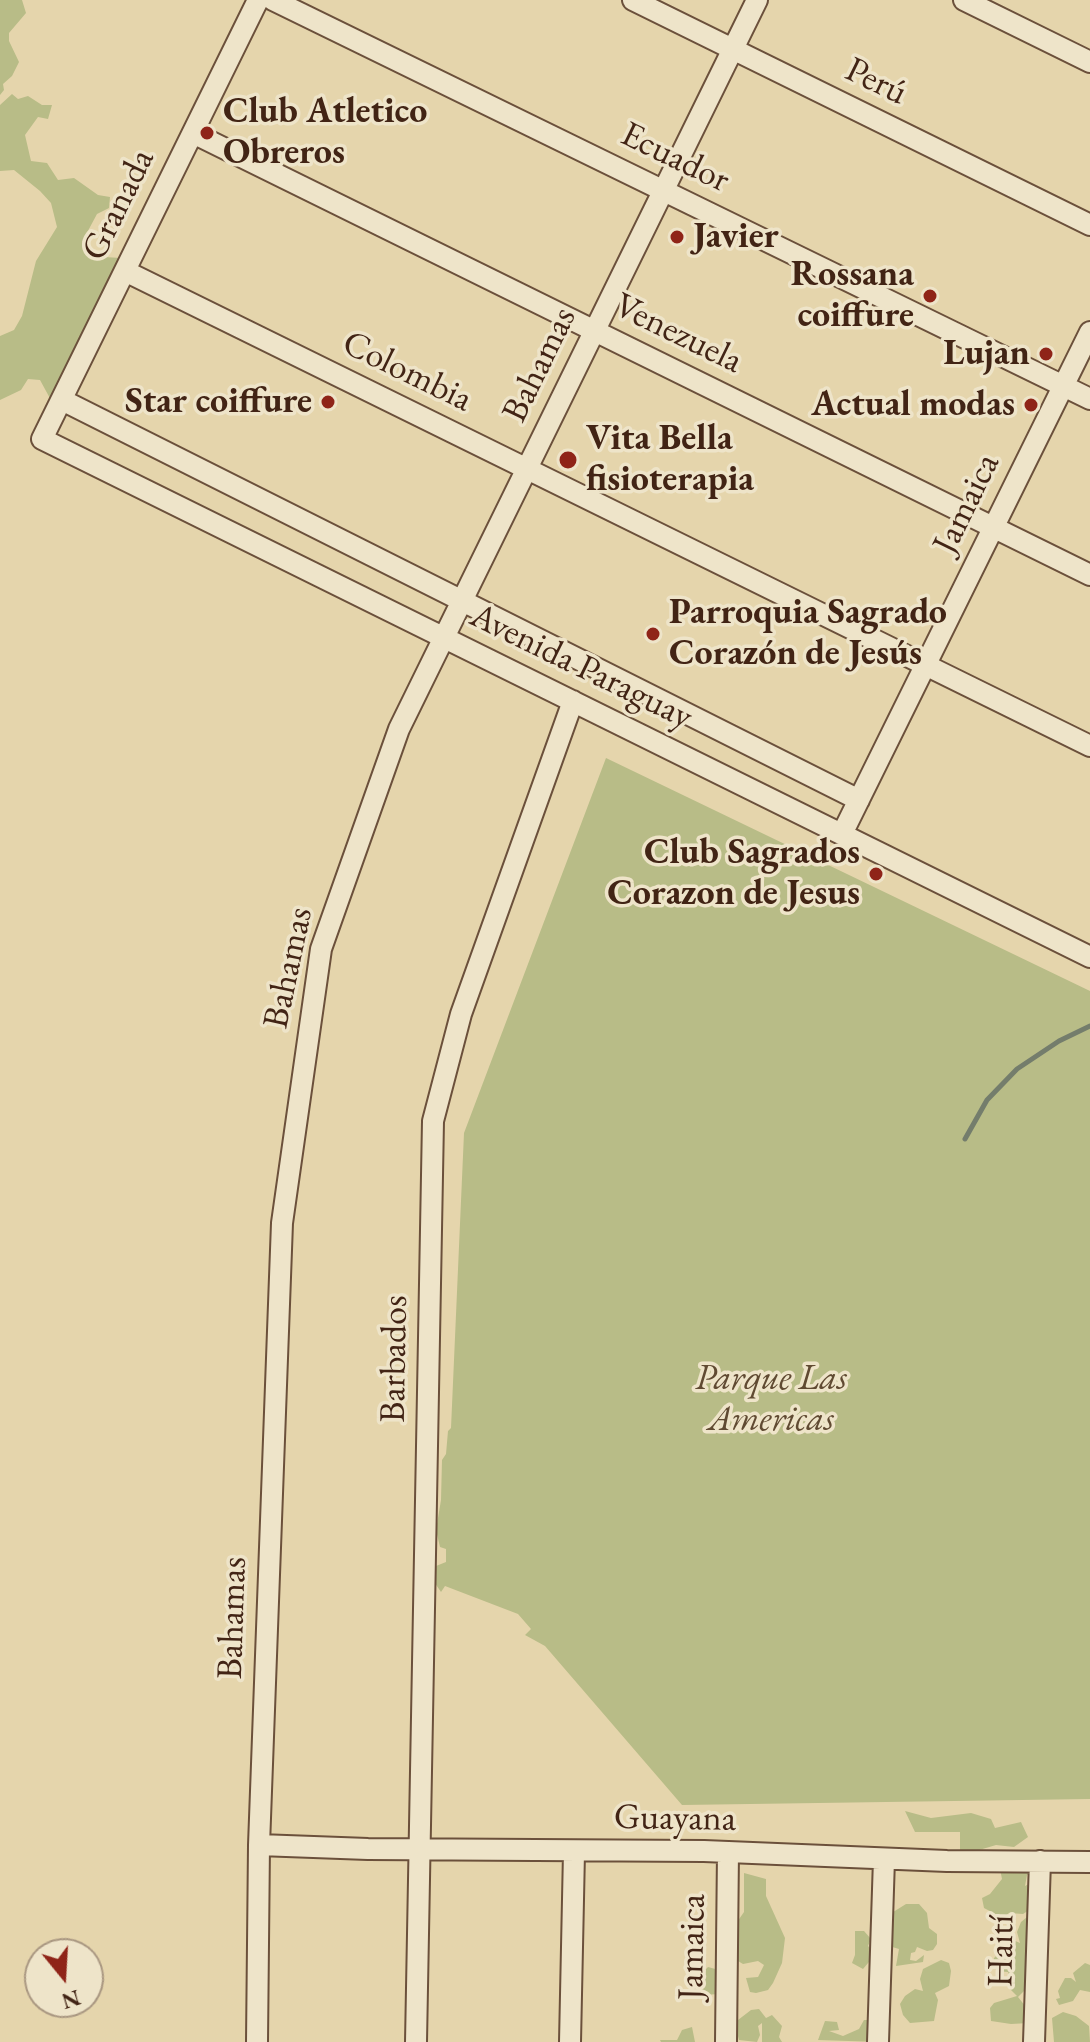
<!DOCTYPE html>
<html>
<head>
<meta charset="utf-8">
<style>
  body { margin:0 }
  #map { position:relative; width:1090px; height:2042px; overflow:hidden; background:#e5d5ac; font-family:"EB Garamond",serif }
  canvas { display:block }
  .north { position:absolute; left:24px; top:1938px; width:80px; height:80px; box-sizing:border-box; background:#eee4c9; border:2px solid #a99781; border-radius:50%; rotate:162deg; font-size:22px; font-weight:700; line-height:32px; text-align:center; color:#422415 }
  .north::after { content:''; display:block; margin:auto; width:28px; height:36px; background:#8f2418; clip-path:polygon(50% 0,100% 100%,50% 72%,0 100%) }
</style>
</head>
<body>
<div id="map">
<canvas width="1090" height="2042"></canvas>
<div class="north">N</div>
</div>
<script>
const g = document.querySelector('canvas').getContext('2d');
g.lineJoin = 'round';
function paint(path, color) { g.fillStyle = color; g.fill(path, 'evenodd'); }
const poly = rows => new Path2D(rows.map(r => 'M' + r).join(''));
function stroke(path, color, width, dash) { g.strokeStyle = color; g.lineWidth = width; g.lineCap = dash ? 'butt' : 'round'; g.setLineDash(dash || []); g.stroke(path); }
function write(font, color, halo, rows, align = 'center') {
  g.font = font + ' "EB Garamond",serif'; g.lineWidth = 7; g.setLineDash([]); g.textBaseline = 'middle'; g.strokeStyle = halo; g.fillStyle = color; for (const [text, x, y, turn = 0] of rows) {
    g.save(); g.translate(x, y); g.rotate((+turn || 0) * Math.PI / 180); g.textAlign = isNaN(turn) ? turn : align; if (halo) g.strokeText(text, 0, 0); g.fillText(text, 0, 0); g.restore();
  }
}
const green = poly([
  [0,0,22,0,26,13,9,33,9,41,19,62,12,76,3,84,4,90,0,95],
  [12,94,18,99,28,96,42,105,52,105,48,119,38,117,25,135,31,161,47,163,58,180,74,178,98,195,110,197,109,208,97,214,82,242,87,256,121,258,52,402,40,380,28,379,21,390,0,400,0,336,14,330,22,316,36,261,57,227,51,203,40,191,14,170,0,171,0,105],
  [606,758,1090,991,1090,1799,682,1805,545,1646,525,1635,531,1629,518,1614,445,1586,441,1592,426,1570,446,1562,446,1549,440,1547,436,1530,441,1500,442,1460,446,1454,448,1431,451,1428,464,1133],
  [905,1811,931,1818,971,1813,991,1819,995,1828,1021,1822,1028,1837,1014,1847,996,1845,969,1853,960,1852,960,1832,915,1832],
  [1005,1867,1035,1872,1027,1875,1025,1886,1036,1880,1037,1905,1023,1914,1009,1913,1003,1918,984,1908,982,1898,990,1894,1002,1879,1000,1869],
  [744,1873,766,1879,766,1896,785,1938,782,1963,773,1983,768,1990,756,1993,750,1992,746,1978,758,1977,764,1965,758,1961,743,1964,728,1955,728,1935,744,1912],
  [906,1904,919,1904,927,1913,929,1928,937,1934,937,1944,933,1950,927,1951,917,1947,915,1952,911,1953,910,1960,916,1961,924,1955,923,1962,896,1966,899,1949,889,1946,890,1914],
  [1032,1913,1039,1976,1018,1997,1026,2007,1029,2023,1011,2024,991,2021,990,2008,994,2003,1017,1996,1009,1988,1011,1981,1008,1972,997,1971,993,1966,994,1958,1013,1940,1020,1943,1017,1932,1021,1922],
  [855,1931,864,1931,871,1939,868,1946,871,1949,874,1948,874,1956,863,1969,852,1963,855,1955],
  [941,1960,949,1963,951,1971,949,1986,935,1993,938,2000,934,2021,910,2023,903,2015,900,2004,905,1996,915,1989,923,1991,920,1979,923,1969],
  [1085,1963,1090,1965,1090,1992,1080,1990,1073,2001,1059,2005,1056,1999,1060,1998,1058,1991,1065,1978,1071,1978,1076,1982,1073,1973],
  [708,1967,719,1970,718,1994,690,1996,688,1990,705,1987,701,1974],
  [759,2009,766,2018,772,2015,782,2026,779,2037,782,2042,762,2042,762,2023,758,2026,760,2035,757,2042,739,2040,735,2025,738,2020,751,2010],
  [1063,2012,1076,2016,1089,2026,1090,2042,1054,2042,1052,2018],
  [864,2020,872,2020,879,2042,818,2040,825,2021,837,2022,839,2030,829,2031,843,2036,859,2029],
  [692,2027,695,2042,661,2042,660,2040,677,2040,682,2030]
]);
const stream = poly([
  [965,1139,987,1100,1017,1069,1059,1041,1090,1026]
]);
const minor = poly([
  [258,0,42,439,1090,957],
  [273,0,1090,399],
  [633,0,1090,225],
  [964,0,1090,62],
  [193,133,1090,575],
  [125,271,1090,746],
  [62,400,859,800],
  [842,834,1090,332],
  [259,1845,368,1849,704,1851,947,1861,1090,1862],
  [257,2042,259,1845,282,1223,321,949,399,729,757,0],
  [416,2042,433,1121,461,1014,573,701],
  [570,2042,574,1852],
  [726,2042,728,1852],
  [878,2042,884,1859],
  [1034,2042,1040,1861]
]);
const markers = [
  [207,133,8,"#8f2418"],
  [677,237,8,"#8f2418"],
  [930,296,8,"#8f2418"],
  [1046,354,8,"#8f2418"],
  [328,402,8,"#8f2418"],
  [1031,405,8,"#8f2418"],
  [568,460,10,"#8f2418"],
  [653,634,8,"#8f2418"],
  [876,874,8,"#8f2418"]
];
const streetNames = [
  ["Perú",876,82,26],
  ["Ecuador",675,158,26],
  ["Granada",119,205,-64],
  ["Venezuela",678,334,26],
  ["Bahamas",540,365,-64],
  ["Colombia",407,372,26],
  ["Jamaica",967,504,-64],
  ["Avenida Paraguay",581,667,26],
  ["Bahamas",289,968,-78],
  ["Barbados",395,1359,-89],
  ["Bahamas",233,1618,-88],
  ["Guayana",675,1819,1],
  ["Jamaica",693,1947,-89],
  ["Haití",1002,1951,-89]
];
const poiNames = [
  ["Club Atletico",223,112,"left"],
  ["Obreros",223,153,"left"],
  ["Javier",693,237,"left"],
  ["Rossana",914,275],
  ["coiffure",914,316],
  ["Lujan",1030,354],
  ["Star coiffure",312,402],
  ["Actual modas",1015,405],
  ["Vita Bella",586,439,"left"],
  ["fisioterapia",586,480,"left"],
  ["Parroquia Sagrado",669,613,"left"],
  ["Corazón de Jesús",669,654,"left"],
  ["Club Sagrados",860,853],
  ["Corazon de Jesus",860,894]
];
const parkNames = [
  ["Parque Las",771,1379],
  ["Americas",771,1420]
];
paint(green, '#b8bc87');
stroke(stream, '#747d6c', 5);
stroke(minor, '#6b503b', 24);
stroke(minor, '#eee4c9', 20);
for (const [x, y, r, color] of markers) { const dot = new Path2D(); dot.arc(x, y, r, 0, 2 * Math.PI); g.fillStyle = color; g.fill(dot); stroke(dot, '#eee4c9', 3); }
write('36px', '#422415', '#eee4c9', streetNames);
write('bold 36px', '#422415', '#eee4c9', poiNames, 'right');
write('italic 36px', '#604a32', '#eee4c9', parkNames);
</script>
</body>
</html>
